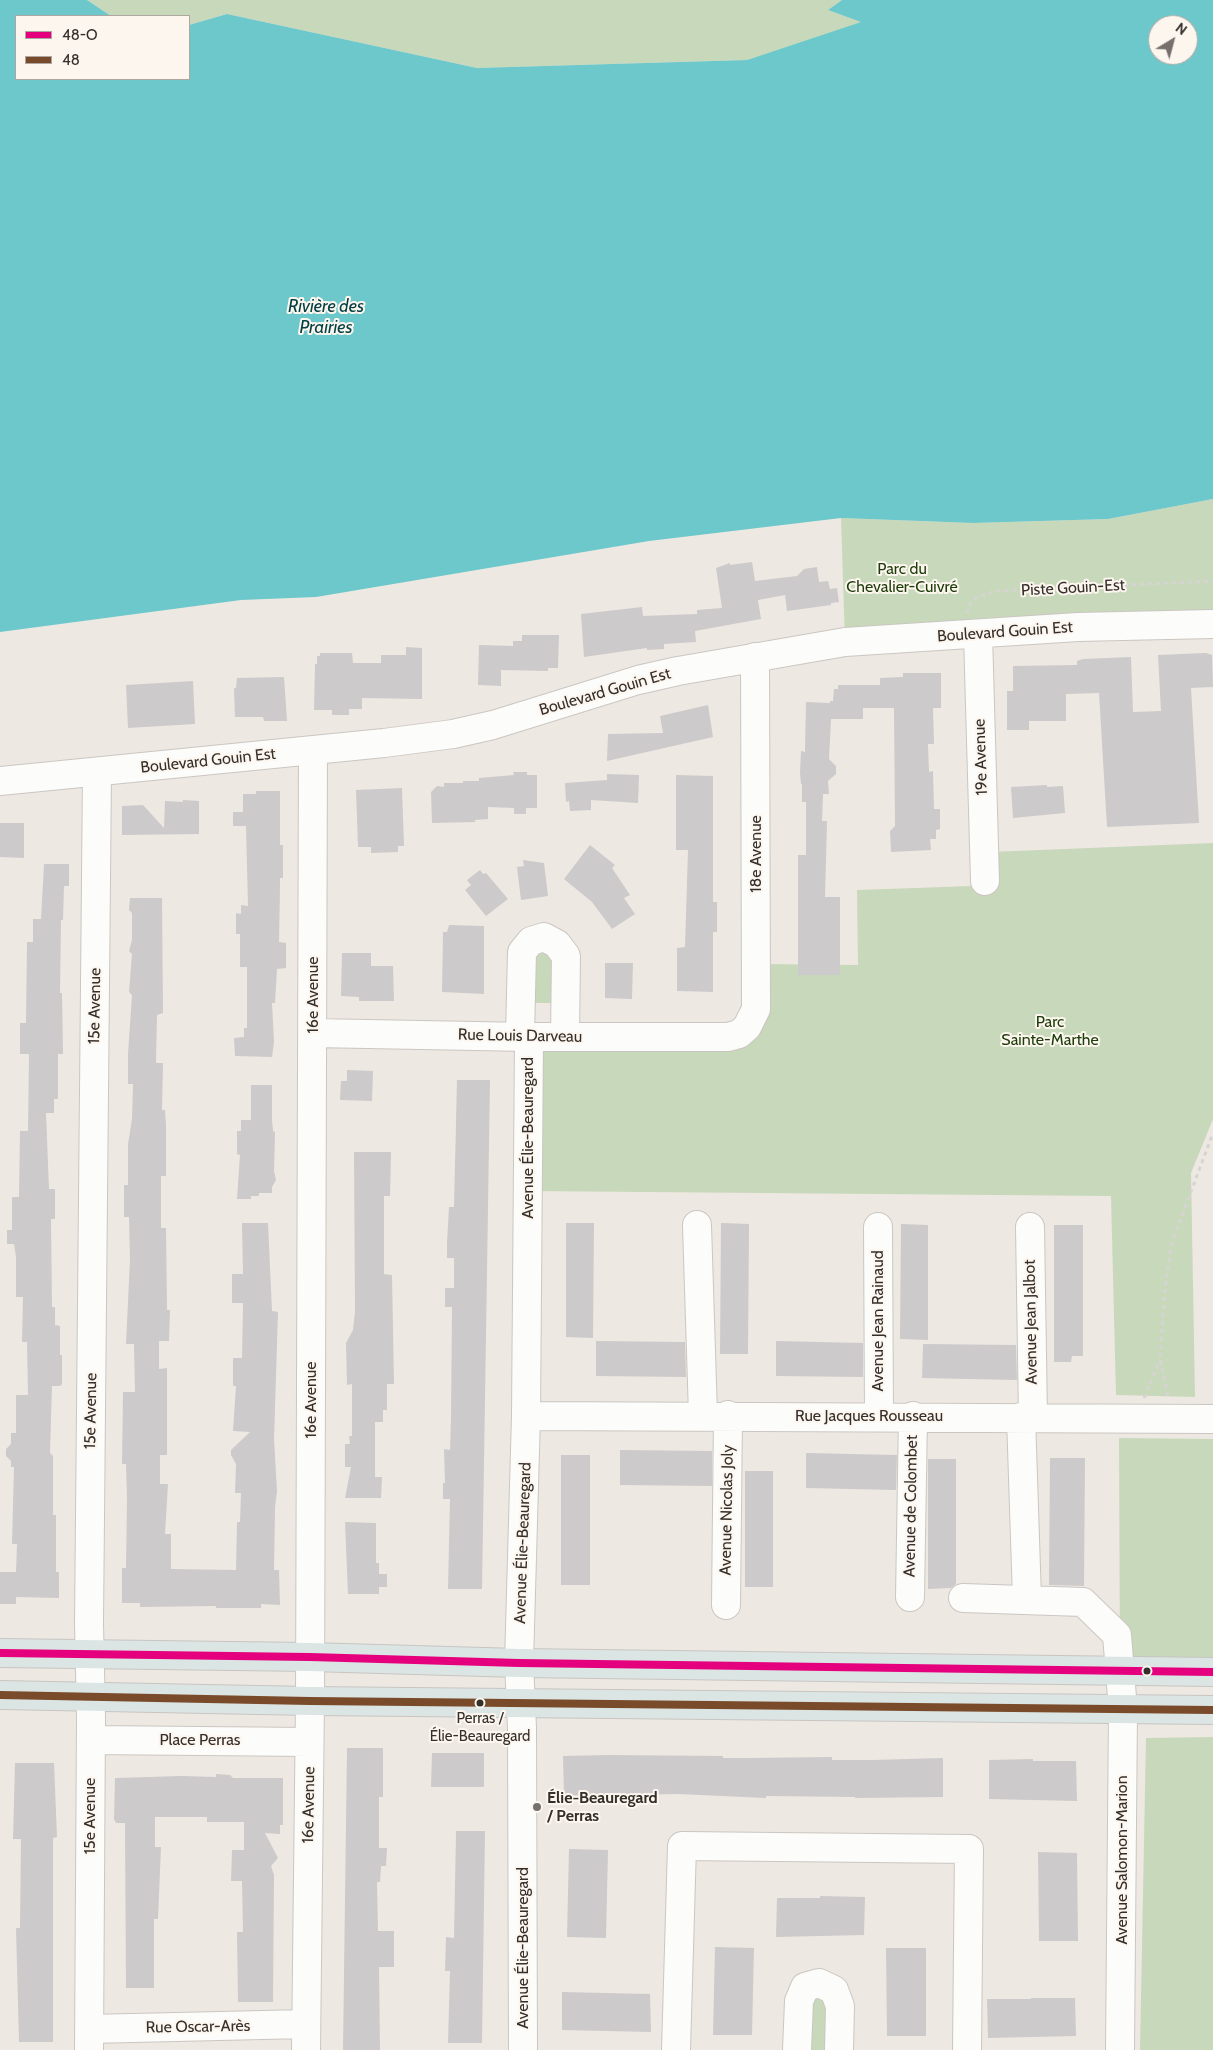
<!DOCTYPE html>
<html>
<head>
<meta charset="utf-8">
<style>
  body { margin:0 }
  #map { position:relative; width:1213px; height:2050px; overflow:hidden; background:#eee8e2; font-family:Cabin,sans-serif }
  canvas { display:block }
  .legend { position:absolute; left:15px; top:15px; width:175px; height:65px; box-sizing:border-box; background:#fdf6ef; border:1px solid #ada6a1; margin:0; padding:6px 9px; list-style:none; font-size:15px; color:#342f2b }
  .legend li { display:flex; align-items:center; gap:10px; height:25px }
  .legend b { width:25px; border:1px solid #ada6a1 }
  .north { position:absolute; left:1148px; top:15px; width:50px; height:50px; box-sizing:border-box; background:#fdf6ef; border:1px solid #ada6a1; border-radius:50%; rotate:37deg; font-size:14px; font-weight:700; line-height:20px; text-align:center; color:#342f2b }
  .north::after { content:''; display:block; margin:auto; width:18px; height:22px; background:#75706b; clip-path:polygon(50% 0,100% 100%,50% 72%,0 100%) }
</style>
</head>
<body>
<div id="map">
<canvas width="1213" height="2050"></canvas>
<ul class="legend">
<li><b style="height:6px;background:#e5007d"></b>48-O</li>
<li><b style="height:6px;background:#7a4b2a"></b>48</li>
</ul>
<div class="north">N</div>
</div>
<script>
const g = document.querySelector('canvas').getContext('2d');
g.lineJoin = 'round';
function paint(path, color) { g.fillStyle = color; g.fill(path, 'evenodd'); }
const poly = rows => new Path2D(rows.map(r => 'M' + r).join(''));
function stroke(path, color, width, dash) { g.strokeStyle = color; g.lineWidth = width; g.lineCap = dash ? 'butt' : 'round'; g.setLineDash(dash || []); g.stroke(path); }
function write(font, color, halo, rows, align = 'center') {
  g.font = font + ' Cabin,sans-serif'; g.lineWidth = 4; g.setLineDash([]); g.textBaseline = 'middle'; g.strokeStyle = halo; g.fillStyle = color; for (const [text, x, y, turn = 0] of rows) {
    g.save(); g.translate(x, y); g.rotate((+turn || 0) * Math.PI / 180); g.textAlign = isNaN(turn) ? turn : align; if (halo) g.strokeText(text, 0, 0); g.fillText(text, 0, 0); g.restore();
  }
}
const green = poly([
  [87,0,842,0,828,10,862,22,747,60,477,68,227,14,189,25,189,16,111,16],
  [1213,499,1213,624,845,642,841,518,973,523,1108,519],
  [1213,843,1213,1119,1191,1173,1195,1397,1116,1395,1111,1196,528,1191,529,1037,739,1034,757,964,858,965,857,890,972,886,985,881,990,852],
  [536,952,554,953,553,1003,535,1003],
  [1119,1438,1213,1439,1213,1672,1120,1671],
  [1213,1737,1213,2050,1140,2050,1146,1738],
  [816,1997,826,2001,826,2050,811,2050,812,2002]
]);
const water = poly([
  [0,0,87,0,111,16,16,16,16,79,189,79,189,25,227,14,477,68,747,60,861,22,828,10,842,0,1213,0,1213,499,1108,519,973,523,841,518,649,541,316,597,241,600,0,632],
  [1158,25,1188,25,1188,55,1158,55]
]);
const building = poly([
  [752,562,755,581,797,576,804,569,817,567,819,582,828,581,830,589,837,588,839,602,831,603,831,605,787,611,785,595,758,600,761,619,695,631,696,642,664,644,664,649,647,650,647,648,584,657,581,614,642,607,643,616,697,614,697,610,722,608,716,568,730,563,730,565],
  [522,635,559,635,558,668,548,668,548,671,501,670,501,686,478,685,479,645,513,646,513,641,522,641],
  [406,647,422,648,422,699,362,698,362,709,349,709,349,715,332,715,332,710,314,710,315,664,317,664,317,656,320,656,320,653,352,653,353,663,381,663,381,655,406,655],
  [1206,653,1212,655,1213,687,1191,688,1199,823,1107,827,1099,693,1066,694,1066,721,1029,721,1029,730,1007,730,1007,691,1013,691,1013,666,1077,665,1077,661,1083,659,1131,657,1133,712,1161,711,1158,655],
  [903,673,941,673,941,708,933,708,934,744,928,744,929,772,933,771,934,809,940,809,940,829,936,830,936,839,930,839,931,850,891,852,890,831,895,826,894,708,863,708,863,719,831,719,829,759,836,766,836,774,828,781,829,794,823,794,822,821,827,821,825,897,840,897,840,975,798,975,798,855,806,855,806,802,802,802,802,784,801,784,800,773,801,751,805,752,806,702,830,703,830,701,833,701,834,689,838,689,838,685,880,685,880,678,903,677],
  [284,677,287,721,264,721,263,717,235,717,234,688,236,688,237,678],
  [193,681,195,724,128,728,126,685],
  [708,705,713,737,607,761,608,734,663,733,660,716],
  [513,772,527,772,527,775,537,775,537,808,526,808,526,814,514,814,514,808,488,807,488,819,475,820,475,822,432,823,431,792,437,786,444,787,444,783,463,783,463,781,479,781,479,778,514,775],
  [607,774,639,775,638,803,591,800,591,810,570,811,569,801,566,802,565,783,607,780],
  [676,775,713,776,713,902,717,902,717,932,713,932,713,992,677,991,677,948,685,947,688,850,676,850],
  [1047,785,1047,787,1063,786,1065,813,1013,818,1011,787],
  [402,788,404,846,398,846,398,852,371,853,371,847,358,847,356,790],
  [256,791,280,791,280,845,283,845,283,878,280,878,280,886,279,942,286,943,286,968,277,969,275,1003,272,1003,274,1042,272,1057,235,1056,234,1038,244,1037,244,1028,247,1028,247,967,240,967,240,934,236,934,236,913,241,914,241,905,248,906,246,826,233,826,233,812,243,812,243,794,256,794],
  [183,800,199,801,199,834,122,835,122,806,143,805,164,828,165,801,183,802],
  [0,823,24,823,24,858,0,857],
  [590,845,615,865,612,868,630,895,624,898,635,914,612,929,592,902,564,879],
  [523,860,544,863,548,896,521,900,517,867,524,866],
  [44,864,69,864,69,886,64,886,63,920,61,920,60,993,62,993,63,1054,58,1054,58,1099,54,1099,54,1113,46,1113,49,1189,55,1189,55,1219,51,1219,52,1307,55,1307,55,1325,60,1326,60,1355,62,1355,62,1384,60,1386,52,1386,50,1453,53,1456,53,1515,56,1515,56,1572,59,1572,59,1598,16,1597,16,1604,0,1604,0,1572,16,1572,17,1544,12,1544,14,1467,11,1467,11,1461,6,1456,6,1449,11,1444,11,1433,16,1433,16,1395,28,1395,27,1342,22,1342,23,1297,16,1297,16,1257,14,1244,7,1244,7,1230,12,1230,12,1197,19,1197,20,1131,28,1131,29,1054,20,1054,20,1023,26,1023,27,942,33,942,33,919,41,919],
  [480,870,483,874,486,873,508,899,486,916,465,890,471,885,467,880],
  [130,898,162,898,163,1013,157,1015,156,1063,163,1063,162,1110,165,1110,166,1125,166,1176,161,1176,161,1228,166,1228,167,1310,170,1310,169,1341,159,1341,159,1369,167,1368,167,1455,160,1455,160,1484,168,1484,165,1534,171,1534,171,1569,236,1570,237,1522,240,1522,241,1493,235,1493,236,1464,231,1455,231,1450,250,1432,233,1431,236,1386,233,1386,233,1358,242,1358,243,1303,232,1303,232,1274,243,1274,242,1223,268,1223,272,1311,278,1312,274,1439,277,1491,275,1507,274,1570,279,1570,280,1605,261,1604,261,1608,216,1608,216,1606,140,1607,140,1603,122,1603,122,1568,126,1568,127,1500,126,1464,122,1464,123,1392,135,1392,134,1344,126,1344,130,1259,129,1217,124,1217,124,1185,128,1185,128,1144,132,1119,133,1084,128,1084,128,1054,132,995,129,992,132,954,129,951,132,940,132,913,129,910],
  [449,925,484,926,484,994,442,992,443,932,447,932],
  [342,953,371,953,371,966,393,966,394,1001,359,1001,359,997,341,996],
  [605,963,633,963,632,999,605,998],
  [347,1070,373,1071,372,1101,340,1100,341,1081,347,1081],
  [457,1080,490,1080,482,1589,448,1589,450,1499,443,1499,443,1483,445,1483,444,1449,450,1450,451,1419,452,1307,445,1307,445,1288,454,1288,454,1258,447,1258,447,1243,449,1207,454,1207],
  [251,1085,272,1085,272,1120,273,1131,275,1132,274,1171,276,1180,272,1187,272,1193,259,1193,259,1196,251,1196,251,1199,237,1199,240,1155,237,1154,237,1131,241,1131,241,1120,251,1120],
  [354,1152,391,1152,390,1196,384,1196,384,1274,392,1275,394,1384,387,1384,387,1410,383,1410,383,1422,375,1422,375,1477,382,1477,381,1498,345,1498,351,1467,345,1467,345,1444,350,1444,349,1436,352,1436,352,1384,347,1385,346,1343,353,1330,355,1312],
  [566,1223,594,1223,593,1338,566,1337],
  [721,1223,749,1224,748,1354,720,1354],
  [901,1224,928,1225,928,1340,900,1339],
  [1054,1225,1083,1225,1083,1356,1072,1356,1071,1362,1054,1362],
  [596,1341,685,1342,686,1377,596,1376],
  [776,1341,863,1343,863,1377,776,1376],
  [923,1344,1016,1345,1017,1380,922,1378],
  [620,1450,712,1451,712,1486,620,1485],
  [806,1453,897,1455,896,1490,806,1488],
  [561,1455,590,1455,590,1585,561,1585],
  [1050,1458,1085,1458,1084,1586,1049,1585],
  [928,1459,956,1459,956,1584,951,1588,928,1589],
  [745,1471,773,1471,773,1587,745,1587],
  [345,1522,376,1523,376,1563,379,1563,379,1574,387,1574,387,1587,379,1587,379,1594,348,1594],
  [347,1748,383,1748,383,1797,379,1797,379,1848,387,1848,386,1866,381,1866,380,1882,377,1882,378,1931,394,1931,394,1967,379,1967,380,2050,343,2050],
  [432,1753,484,1753,484,1787,431,1787],
  [608,1755,723,1756,723,1758,749,1758,832,1757,832,1760,872,1760,943,1758,943,1797,855,1798,855,1797,766,1796,766,1798,678,1794,564,1796,563,1756],
  [1033,1759,1033,1761,1076,1761,1077,1801,989,1799,989,1760],
  [15,1763,54,1763,57,1837,53,1838,53,2042,19,2042,16,1928,20,1928,21,1839,13,1839],
  [216,1774,230,1775,233,1778,283,1778,283,1825,280,1825,280,1834,265,1833,278,1858,271,1866,274,1875,273,2002,238,2002,237,1932,243,1932,242,1881,231,1881,232,1850,244,1850,244,1822,207,1822,207,1817,155,1817,155,1847,161,1847,158,1919,154,1919,154,1988,126,1988,125,1823,116,1823,114,1819,115,1778,182,1776,216,1777],
  [456,1831,485,1831,482,2043,448,2043,450,1971,445,1971,446,1937,454,1938],
  [569,1849,608,1850,606,1938,567,1937],
  [1038,1852,1077,1853,1078,1941,1039,1941],
  [820,1896,865,1897,864,1935,776,1937,777,1898,820,1898],
  [715,1947,754,1948,752,2035,713,2035],
  [886,1948,926,1948,926,2036,887,2036],
  [562,1992,650,1994,651,2032,562,2030],
  [1031,1998,1075,1998,1076,2036,988,2038,987,1999,1031,1999]
]);
const path = poly([
  [967,613,969,605,977,597,996,591,1213,581],
  [1168,1396,1160,1359,1164,1297,1171,1245,1213,1133],
  [1144,1398,1160,1360]
]);
const minor = poly([
  [978,634,985,881],
  [0,781,384,743,453,734,493,725,638,680,678,671,845,642,1078,627,1213,624],
  [313,1033,529,1037,728,1037,739,1034,747,1027,756,1009,755,657],
  [520,1036,522,952,531,941,544,937,557,944,566,956,565,1036],
  [697,1225,703,1415],
  [878,1227,879,1416],
  [1030,1227,1033,1418],
  [526,1416,1213,1419],
  [1021,1417,1027,1599],
  [910,1597,913,1416],
  [963,1598,1083,1602,1117,1635,1123,1710,1120,2050],
  [726,1605,728,1415],
  [91,1740,309,1742],
  [89,2029,306,2024],
  [89,2050,91,1718,89,1623,97,772],
  [306,2050,310,1701,313,751],
  [523,2050,522,1728,519,1663,526,1416,529,1037],
  [676,2050,682,1846,969,1849,967,2050],
  [797,2050,799,2001,805,1987,819,1983,834,1990,840,2006,839,2050]
]);
const major = poly([
  [0,1653,310,1657,519,1663,1213,1672],
  [0,1695,310,1701,1213,1710]
]);
const bus1 = poly([
  [0,1653,310,1657,519,1663,1213,1672]
]);
const bus2 = poly([
  [0,1695,310,1701,1213,1710]
]);
const markers = [
  [1147,1671,4.5,"#342f2b"],
  [480,1703,4.5,"#342f2b"],
  [537,1807,5,"#75706b"]
];
const busNames = [
  ["Perras /",480,1719],
  ["Élie-Beauregard",480,1737]
];
const parkNames = [
  ["Parc du",902,569],
  ["Chevalier-Cuivré",902,587],
  ["Parc",1050,1022],
  ["Sainte-Marthe",1050,1040]
];
const streetNames = [
  ["Piste Gouin-Est",1073,588,-3],
  ["Boulevard Gouin Est",1005,632,-4],
  ["Boulevard Gouin Est",605,692,-16],
  ["19e Avenue",981,757,-92],
  ["Boulevard Gouin Est",208,761,-6],
  ["18e Avenue",756,854,-90],
  ["16e Avenue",313,995,-90],
  ["15e Avenue",95,1006,-89],
  ["Rue Louis Darveau",520,1036,1],
  ["Avenue Élie-Beauregard",528,1138,-90],
  ["Avenue Jean Rainaud",878,1321,-90],
  ["Avenue Jean Jalbot",1031,1322,-91],
  ["16e Avenue",311,1400,-90],
  ["15e Avenue",91,1411,-89],
  ["Rue Jacques Rousseau",869,1416],
  ["Avenue de Colombet",911,1506,-89],
  ["Avenue Nicolas Joly",727,1510,-89],
  ["Avenue Élie-Beauregard",523,1543,-88],
  ["Place Perras",200,1740],
  ["16e Avenue",309,1805,-89],
  ["15e Avenue",90,1816,-90],
  ["Avenue Salomon-Marion",1122,1860,-90],
  ["Avenue Élie-Beauregard",523,1948,-90],
  ["Rue Oscar-Arès",198,2027,-1]
];
const poiNames = [
  ["Élie-Beauregard",547,1798],
  ["/ Perras",547,1816]
];
const waterNames = [
  ["Rivière des",326,307],
  ["Prairies",326,328]
];
paint(green, '#c8d8bb');
paint(water, '#6cc8cb');
paint(building, '#cccaca');
stroke(minor, '#cbc6c1', 30);
stroke(major, '#c8c5c2', 30);
stroke(path, '#d6d4d3', 3, [4, 4]);
stroke(minor, '#fcfcfb', 28);
stroke(major, '#dbe5e4', 28);
stroke(bus1, '#e5007d', 8);
stroke(bus2, '#7a4b2a', 8);
for (const [x, y, r, color] of markers) { const dot = new Path2D(); dot.arc(x, y, r, 0, 2 * Math.PI); g.fillStyle = color; g.fill(dot); stroke(dot, '#fdf6ef', 2); }
write('15px', '#342f2b', '#fdf6ef', busNames);
write('16px', '#1c3c09', '#fdf6ef', parkNames);
write('16px', '#342f2b', '#fdf6ef', streetNames);
write('bold 16px', '#342f2b', '#fdf6ef', poiNames, 'left');
write('italic 18px', '#044144', '#fdf6ef', waterNames);
</script>
</body>
</html>
